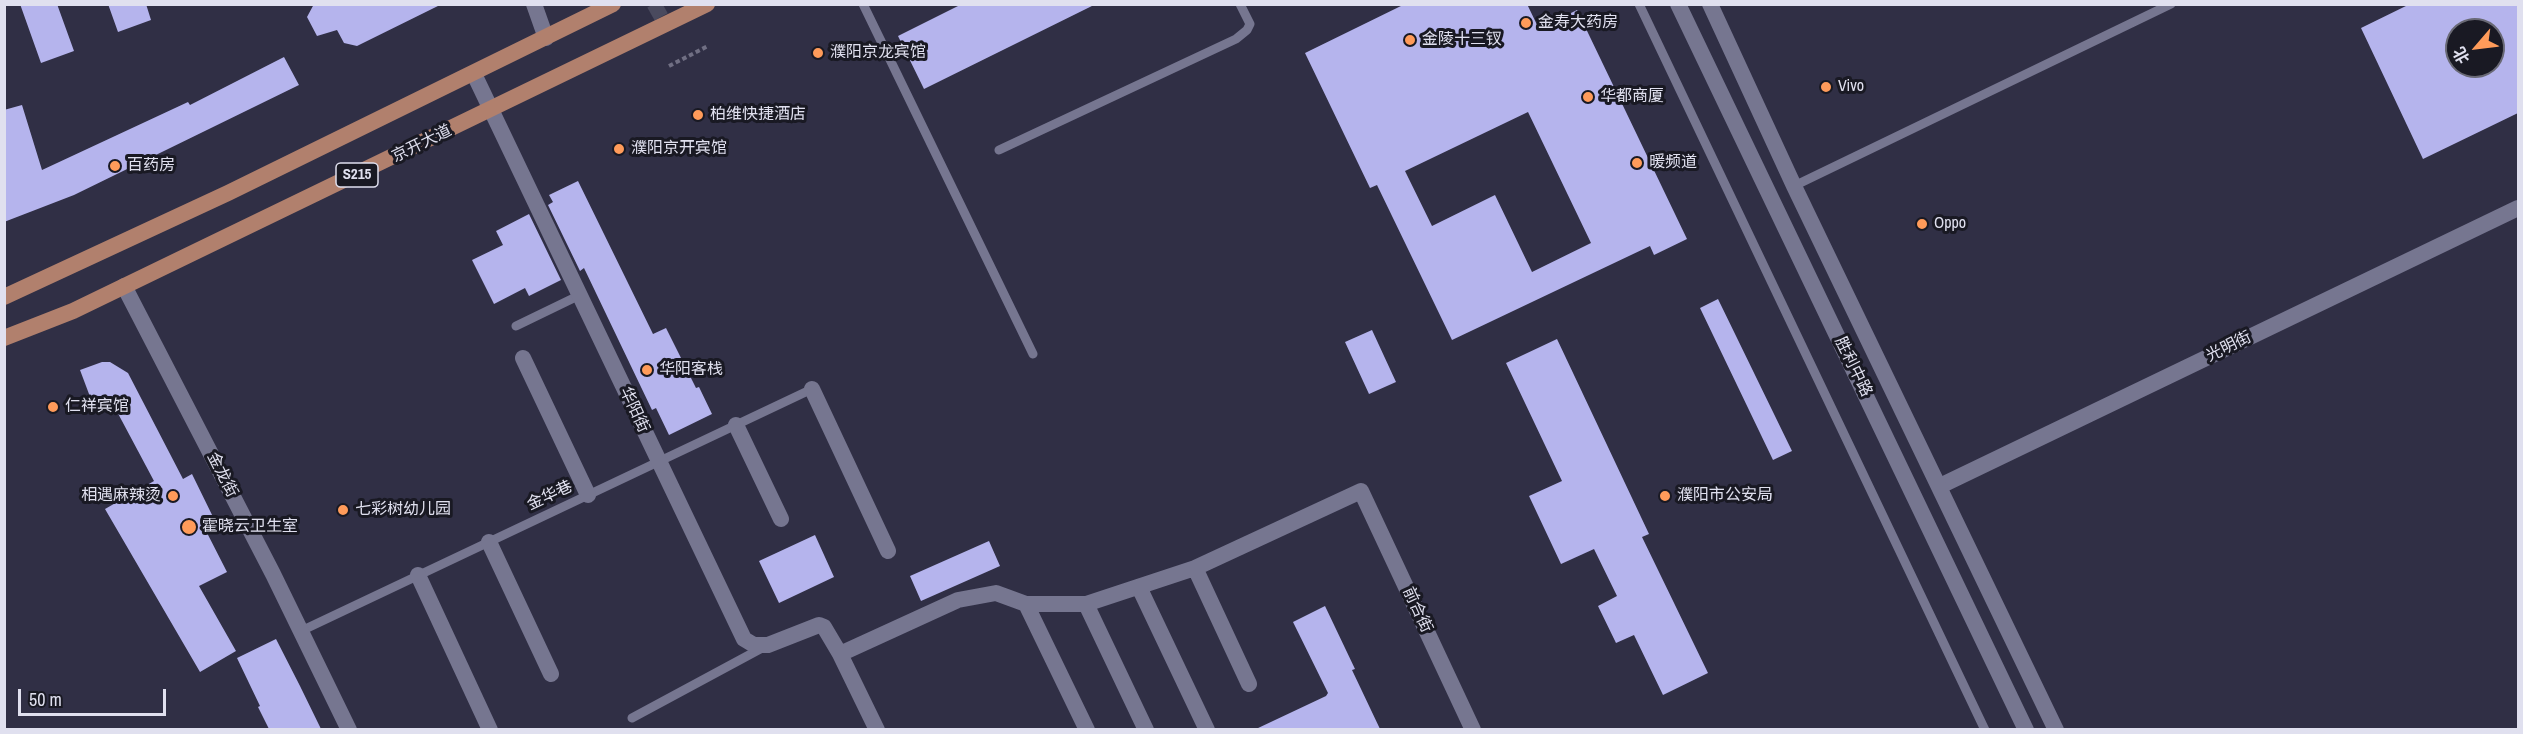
<!DOCTYPE html>
<html>
<head>
<meta charset="utf-8">
<style>
  body { margin:0 }
  #map { position:relative; width:2523px; height:734px; overflow:hidden; background:#302f45; font-family:"Archivo Narrow","Noto Sans SC",sans-serif }
  canvas { display:block }
  .frame { position:absolute; inset:0; border:6px solid #e0e0ef; pointer-events:none }
  .north { position:absolute; left:2445px; top:18px; width:60px; height:60px; box-sizing:border-box; background:#191923; border:2px solid #696975; border-radius:50%; rotate:242deg; font-size:16px; font-weight:700; line-height:24px; text-align:center; color:#e0e0ef }
  .north::after { content:''; display:block; margin:auto; width:21px; height:27px; background:#ff9b5a; clip-path:polygon(50% 0,100% 100%,50% 72%,0 100%) }
  .scale { position:absolute; left:18px; top:689px; width:148px; height:27px; box-sizing:border-box; border:3px solid #e0e0ef; border-top:0; padding-left:8px; font-size:18px; line-height:21px; white-space:nowrap; color:#e0e0ef; -webkit-text-stroke:4px #191923; paint-order:stroke }
</style>
</head>
<body>
<div id="map">
<canvas width="2523" height="734"></canvas>
<div class="frame"></div>
<div class="north">北</div>
<div class="scale">50 m</div>
</div>
<script>
const g = document.querySelector('canvas').getContext('2d');
g.lineJoin = 'round';
function paint(path, color) { g.fillStyle = color; g.fill(path, 'evenodd'); }
const poly = rows => new Path2D(rows.map(r => 'M' + r).join(''));
function stroke(path, color, width, dash) { g.strokeStyle = color; g.lineWidth = width; g.lineCap = dash ? 'butt' : 'round'; g.setLineDash(dash || []); g.stroke(path); }
function write(font, color, halo, rows, align = 'center') {
  g.font = font + ' "Archivo Narrow","Noto Sans SC",sans-serif'; g.lineWidth = 6; g.setLineDash([]); g.textBaseline = 'middle'; g.strokeStyle = halo; g.fillStyle = color; for (const [text, x, y, turn = 0] of rows) {
    g.save(); g.translate(x, y); g.rotate((+turn || 0) * Math.PI / 180); g.textAlign = isNaN(turn) ? turn : align; if (halo) g.strokeText(text, 0, 0); g.fillText(text, 0, 0); g.restore();
  }
}
const building = poly([
  [20,4,57,4,74,51,41,63],
  [108,4,146,4,151,20,118,32],
  [314,4,442,4,357,46,344,43,337,30,317,36,307,17],
  [962,4,1096,4,924,89,898,36],
  [1405,4,1527,4,1539,29,1577,10,1687,239,1654,255,1650,246,1452,340,1377,185,1370,188,1305,53],
  [1528,112,1591,243,1532,272,1495,195,1432,226,1405,171],
  [2410,4,2518,4,2518,113,2423,159,2361,28],
  [2457,30,2493,30,2493,66,2457,66],
  [284,57,299,85,74,195,4,222,4,110,22,105,42,170,188,102,190,105],
  [578,181,653,334,666,328,696,388,699,387,712,414,669,435,656,408,652,410,584,268,580,271,548,205,553,202,549,195],
  [529,214,561,280,529,296,525,288,494,304,472,260,503,245,496,231],
  [1718,299,1792,451,1773,460,1700,308],
  [1372,330,1396,382,1369,394,1345,342],
  [1557,339,1649,534,1642,537,1708,673,1663,695,1634,635,1616,643,1598,606,1617,596,1594,549,1561,564,1529,496,1562,481,1506,363],
  [102,362,110,362,128,373,183,479,192,474,215,521,204,527,227,572,199,586,236,651,200,672,105,509,154,481,114,406,95,410,80,370],
  [815,535,834,577,779,603,759,561],
  [989,541,1000,566,921,601,910,576],
  [1325,606,1355,669,1352,670,1380,729,1256,729,1326,696,1328,693,1293,622],
  [276,639,300,686,321,729,269,729,258,707,260,706,237,658]
]);
const pedestrianTunnel = poly([
  [651,14,669,4]
]);
const path = poly([
  [669,66,708,46]
]);
const service = poly([
  [863,4,1033,354],
  [1639,4,1985,730],
  [999,150,1236,39,1247,30,1250,24,1240,4],
  [1794,186,2171,4],
  [516,326,580,295],
  [301,631,812,389],
  [632,718,762,648]
]);
const minor = poly([
  [474,74,744,639,754,645,768,645,819,625,824,627,840,654],
  [124,286,273,574,349,730],
  [523,358,588,495],
  [812,389,888,551],
  [736,425,781,519],
  [1940,486,2518,208],
  [489,542,551,674],
  [1195,568,1249,684],
  [418,575,490,730],
  [1139,587,1207,730],
  [1026,604,1087,730],
  [1086,604,1146,730],
  [877,730,840,654,958,600,996,593,1026,604,1086,604,1195,568,1361,491,1473,730]
]);
const tertiary = poly([
  [534,4,546,38]
]);
const secondary = poly([
  [1678,4,2026,730],
  [1710,4,1794,186,2056,730]
]);
const primary = poly([
  [4,297,228,193,613,4],
  [4,338,73,311,707,4]
]);
const markers = [
  [1526,23,6,"#ff9b5a"],
  [1410,40,6,"#ff9b5a"],
  [818,53,6,"#ff9b5a"],
  [1826,87,6,"#ff9b5a"],
  [1588,97,6,"#ff9b5a"],
  [698,115,6,"#ff9b5a"],
  [619,149,6,"#ff9b5a"],
  [1637,163,6,"#ff9b5a"],
  [115,166,6,"#ff9b5a"],
  [1922,224,6,"#ff9b5a"],
  [647,370,6,"#ff9b5a"],
  [53,407,6,"#ff9b5a"],
  [173,496,6,"#ff9b5a"],
  [1665,496,6,"#ff9b5a"],
  [343,510,6,"#ff9b5a"],
  [189,527,8,"#ff9b5a"]
];
const shields = [
  [357,175,42]
];
const shieldNames = [
  ["S215",357,175]
];
const poiNames = [
  ["金寿大药房",1538,23],
  ["金陵十三钗",1422,40],
  ["濮阳京龙宾馆",830,53],
  ["Vivo",1838,87],
  ["华都商厦",1600,97],
  ["柏维快捷酒店",710,115],
  ["濮阳京开宾馆",631,149],
  ["暖频道",1649,163],
  ["百药房",127,166],
  ["Oppo",1934,224],
  ["华阳客栈",659,370],
  ["仁祥宾馆",65,407],
  ["相遇麻辣烫",161,496,"right"],
  ["濮阳市公安局",1677,496],
  ["七彩树幼儿园",355,510],
  ["霍晓云卫生室",202,527]
];
const streetNames = [
  ["京开大道",422,144,-26],
  ["光明街",2229,347,-26],
  ["胜利中路",1853,367,64],
  ["华阳街",634,410,65],
  ["金龙街",222,475,63],
  ["金华巷",550,496,-25],
  ["前合街",1417,610,65]
];
paint(building, '#b5b4ed');
stroke(pedestrianTunnel, '#4a4a5e', 15, [15, 8]);
stroke(path, '#706f83', 4, [4.5, 3]);
stroke(service, '#767690', 9);
stroke(minor, '#767690', 16);
stroke(tertiary, '#767690', 16);
stroke(secondary, '#767690', 16);
stroke(primary, '#b1806d', 16);
for (const [x, y, r, color] of markers) { const dot = new Path2D(); dot.arc(x, y, r, 0, 2 * Math.PI); g.fillStyle = color; g.fill(dot); stroke(dot, '#191923', 2); }
for (const [x, y, w] of shields) { const box = new Path2D(); box.roundRect(x - w / 2, y - 12, w, 24, 4.5); g.fillStyle = '#191923'; g.fill(box); stroke(box, '#e0e0ef', 1.5); }
write('bold 15px', '#e0e0ef', null, shieldNames);
write('16px', '#e0e0ef', '#191923', poiNames, 'left');
write('16px', '#e0e0ef', '#191923', streetNames);
</script>
</body>
</html>
